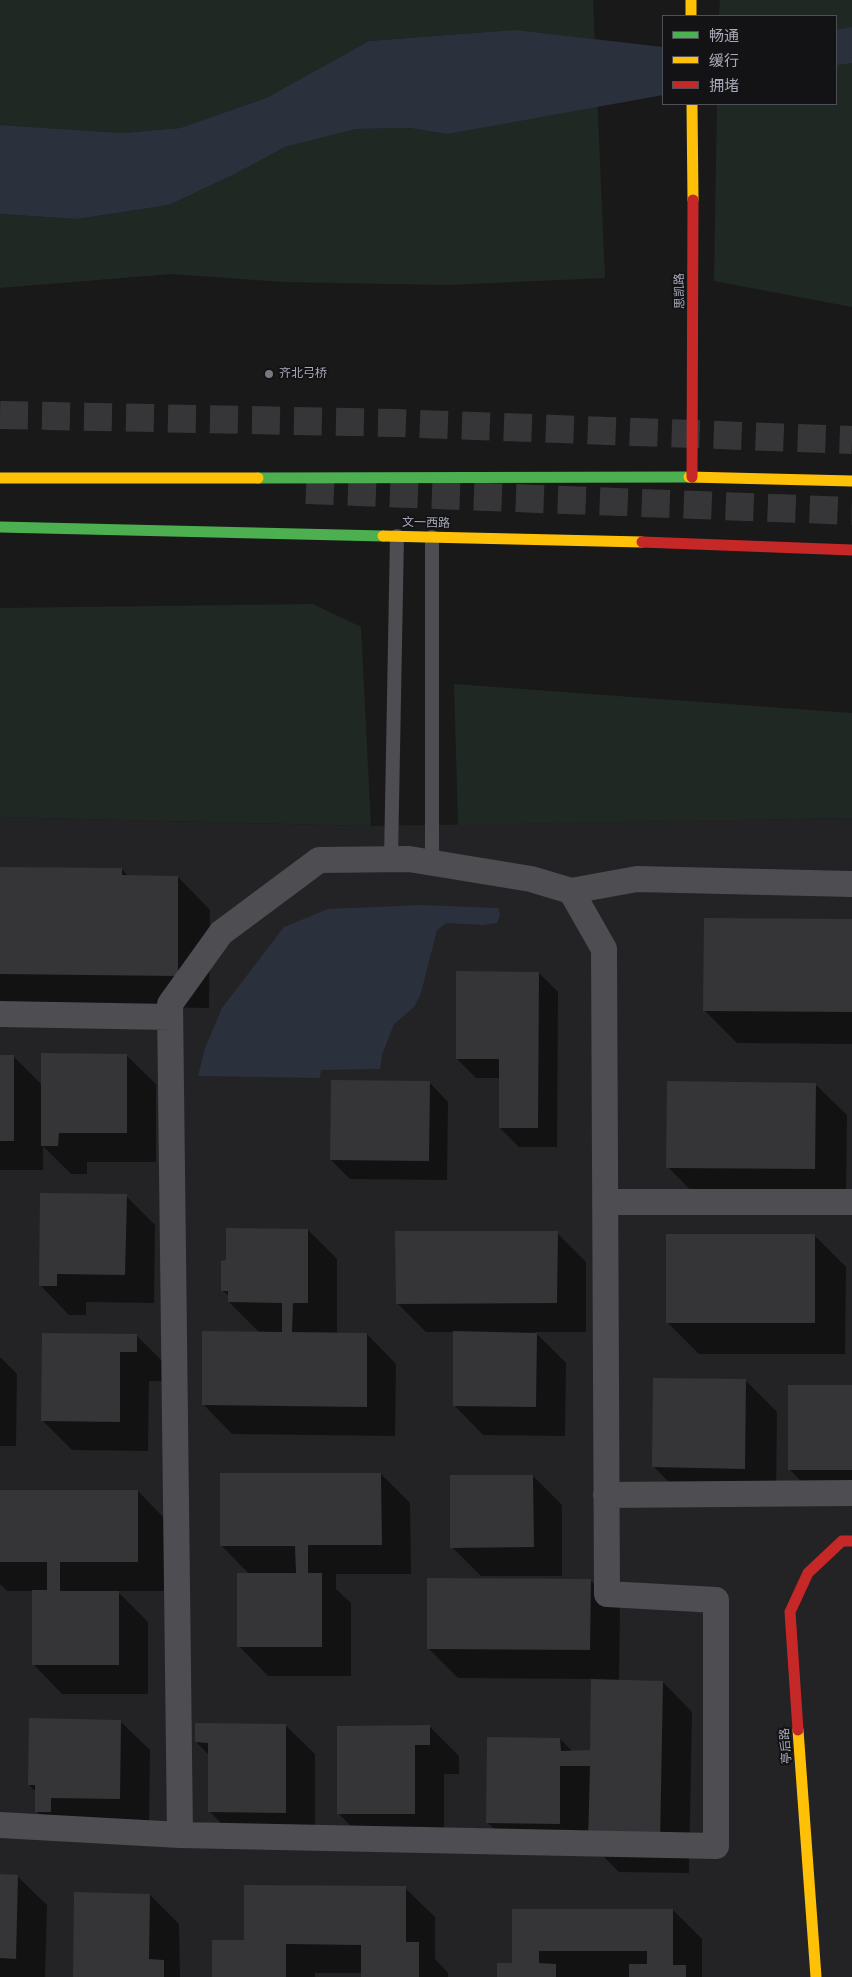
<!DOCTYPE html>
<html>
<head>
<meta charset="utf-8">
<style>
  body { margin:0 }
  #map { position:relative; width:852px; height:1977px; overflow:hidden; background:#191919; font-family:"IBM Plex Sans","Noto Sans SC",sans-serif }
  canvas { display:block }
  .legend { position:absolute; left:662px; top:15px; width:175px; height:90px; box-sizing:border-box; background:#131315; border:1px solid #4f5057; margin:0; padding:6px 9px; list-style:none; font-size:15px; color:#a9abba }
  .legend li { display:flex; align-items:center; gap:10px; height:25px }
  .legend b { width:25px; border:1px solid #4f5057 }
</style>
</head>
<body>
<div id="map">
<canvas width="852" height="1977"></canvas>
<ul class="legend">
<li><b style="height:6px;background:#4caf50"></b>畅通</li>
<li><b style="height:6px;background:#ffc107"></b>缓行</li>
<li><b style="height:6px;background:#c62828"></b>拥堵</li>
</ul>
</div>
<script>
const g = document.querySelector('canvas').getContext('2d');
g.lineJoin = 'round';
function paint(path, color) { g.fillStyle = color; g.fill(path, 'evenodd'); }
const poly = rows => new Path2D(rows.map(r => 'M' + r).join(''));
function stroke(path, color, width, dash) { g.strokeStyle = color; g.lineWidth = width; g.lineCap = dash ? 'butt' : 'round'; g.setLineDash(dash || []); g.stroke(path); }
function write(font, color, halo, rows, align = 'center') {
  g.font = font + ' "IBM Plex Sans","Noto Sans SC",sans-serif'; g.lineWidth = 4; g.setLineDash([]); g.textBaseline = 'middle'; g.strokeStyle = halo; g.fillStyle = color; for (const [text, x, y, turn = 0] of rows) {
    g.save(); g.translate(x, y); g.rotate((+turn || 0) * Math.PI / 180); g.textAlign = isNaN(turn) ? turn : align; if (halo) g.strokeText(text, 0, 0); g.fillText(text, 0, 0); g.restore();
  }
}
const built = poly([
  [0,817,371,826,852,818,852,1977,0,1977]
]);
const green = poly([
  [0,0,593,0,605,278,448,285,283,282,171,274,0,288,0,214,77,219,169,205,235,174,285,147,356,129,410,128,447,134,514,30,369,41,266,98,180,128,122,133,0,125],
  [720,0,852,0,852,307,714,281,717,104,836,104,836,16,719,16],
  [313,604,361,627,371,826,0,817,0,608],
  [454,684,852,713,852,818,458,825]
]);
const water = poly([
  [852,27,852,63,836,65,836,30],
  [514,30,663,47,663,95,447,134,410,128,356,129,285,147,235,174,169,205,77,219,0,214,0,125,122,133,180,128,266,98,369,41],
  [422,905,498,908,500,915,497,923,483,925,446,923,437,930,421,993,414,1007,394,1024,382,1055,380,1069,321,1070,320,1078,198,1076,205,1048,222,1008,284,927,328,909]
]);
const shadow = poly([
  [0,868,122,869,129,877,178,877,210,910,209,1008,0,1005],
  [852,920,852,1044,737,1043,705,1011],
  [539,973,558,992,557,1147,519,1147,500,1128,500,1078,476,1078,457,1059],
  [126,1055,156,1084,156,1162,87,1162,87,1174,71,1174,43,1146,43,1170,0,1170,0,1056,13,1056,42,1085],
  [429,1082,448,1102,447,1180,350,1179,331,1160],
  [815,1084,847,1115,846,1200,699,1199,668,1167],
  [126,1196,155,1225,154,1303,86,1302,86,1315,69,1315,40,1285],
  [308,1230,337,1259,337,1334,367,1334,396,1364,395,1436,232,1434,203,1404,260,1333,229,1302,230,1297,222,1290],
  [557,1233,586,1262,586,1332,535,1332,566,1363,565,1436,483,1435,454,1405,455,1332,426,1332,397,1303],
  [814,1235,846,1267,845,1354,699,1354,668,1323],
  [136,1335,166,1365,165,1381,149,1381,148,1451,72,1450,43,1421],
  [0,1357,17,1374,16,1446,0,1446],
  [745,1380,777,1412,776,1500,685,1498,654,1467],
  [852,1387,852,1501,821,1501,789,1469],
  [381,1474,410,1503,411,1574,336,1574,336,1589,351,1603,351,1676,268,1676,239,1646,249,1574,221,1545],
  [533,1476,562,1505,562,1576,481,1576,452,1547],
  [0,1491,138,1491,167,1521,167,1591,117,1591,148,1622,148,1694,62,1694,33,1664,33,1591,7,1591,0,1584],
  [590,1580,620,1609,619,1681,663,1682,692,1712,689,1873,619,1872,589,1842,517,1852,487,1822,560,1739,573,1752,591,1752,593,1679,458,1678,428,1648],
  [120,1721,150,1750,149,1828,65,1841,36,1811,36,1792,29,1785],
  [285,1725,315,1754,315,1842,239,1841,210,1812,209,1755,196,1742],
  [430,1727,459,1756,459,1774,444,1774,444,1843,368,1843,338,1813],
  [0,1876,17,1876,47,1905,45,1977,0,1977],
  [405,1888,435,1917,435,1959,448,1973,448,1977,362,1977,362,1973,315,1973,315,1977,213,1977,245,1941],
  [150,1895,179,1924,180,1977,74,1977],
  [513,1910,673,1910,702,1939,702,1977,499,1977,513,1964]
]);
const building = poly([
  [0,867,122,868,122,875,178,876,178,976,0,974],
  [704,918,852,919,852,1012,703,1011],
  [456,971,539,972,538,1128,499,1128,499,1059,456,1059],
  [41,1053,127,1054,127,1133,59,1133,58,1146,41,1146],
  [0,1055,14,1055,14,1141,0,1141],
  [331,1080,430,1081,429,1161,330,1160],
  [667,1081,816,1083,815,1169,666,1168],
  [40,1193,127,1194,125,1275,57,1274,57,1286,39,1286],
  [226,1228,308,1229,308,1303,293,1303,292,1332,367,1333,367,1407,202,1405,202,1331,282,1332,282,1303,228,1302,228,1291,221,1291,221,1261,226,1260],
  [395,1231,558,1231,557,1303,396,1304],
  [666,1234,815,1234,815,1323,666,1323],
  [453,1331,537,1333,536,1407,453,1406],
  [42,1333,137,1334,137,1352,120,1352,120,1422,41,1421],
  [653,1378,746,1379,745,1469,652,1467],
  [788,1385,852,1385,852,1470,788,1470],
  [220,1473,381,1473,382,1545,308,1545,308,1573,322,1573,322,1647,237,1647,237,1573,296,1573,295,1546,220,1546],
  [450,1475,533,1475,534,1547,450,1548],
  [0,1490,138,1490,138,1562,60,1562,60,1591,119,1591,119,1665,32,1665,32,1590,47,1590,47,1562,0,1562],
  [427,1578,591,1579,590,1650,427,1649],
  [591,1679,663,1681,660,1844,588,1843,590,1766,560,1766,560,1824,486,1823,487,1737,560,1738,561,1751,590,1750],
  [29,1718,121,1720,120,1799,51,1798,51,1812,35,1812,35,1785,28,1785],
  [195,1723,286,1724,286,1813,208,1812,208,1743,195,1742],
  [430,1725,430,1745,415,1745,415,1814,337,1814,337,1726],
  [0,1874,18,1875,16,1959,0,1958],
  [244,1885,406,1886,406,1942,419,1942,419,1977,361,1977,361,1945,286,1944,286,1977,212,1977,212,1940,244,1940],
  [74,1892,150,1894,149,1959,164,1960,164,1977,73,1977],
  [512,1909,673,1909,673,1965,686,1965,686,1977,629,1977,629,1964,647,1964,647,1951,539,1951,539,1963,556,1964,556,1977,497,1977,497,1963,512,1963]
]);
const highwayTunnel = poly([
  [0,415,396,423,852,440],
  [306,490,852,511]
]);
const lane = poly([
  [432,537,432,863],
  [391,859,397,536]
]);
const street = poly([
  [409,859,531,879,571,891,604,949,607,1594,716,1600,716,1846,180,1835,170,1004,221,933,319,860,409,859],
  [571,891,637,879,852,884],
  [0,1014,170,1017],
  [605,1202,852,1202],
  [606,1495,852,1493],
  [0,1825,180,1835]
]);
const fast = poly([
  [258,478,689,477],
  [0,527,383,536]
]);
const slow = poly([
  [691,0,691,16],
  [692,104,693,200],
  [689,477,852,481],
  [0,478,258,478],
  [383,536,642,542],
  [798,1730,816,1977]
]);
const jam = poly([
  [692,477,693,200],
  [642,542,852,550],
  [798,1730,790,1612,808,1573,842,1541,852,1541]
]);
const markers = [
  [269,374,5,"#777882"]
];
const streetNames = [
  ["思凯路",680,291,-91],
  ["文一西路",426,523,1],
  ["亭后路",786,1746,-94]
];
const poiNames = [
  ["齐北弓桥",279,374]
];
paint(built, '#232225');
paint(green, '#202823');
paint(water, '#2b313c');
paint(shadow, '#0007');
paint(building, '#353537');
stroke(highwayTunnel, '#363639', 28, [28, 14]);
stroke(lane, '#4d4d52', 14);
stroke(street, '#4d4d52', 26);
stroke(fast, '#4caf50', 11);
stroke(slow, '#ffc107', 11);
stroke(jam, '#c62828', 11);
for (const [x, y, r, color] of markers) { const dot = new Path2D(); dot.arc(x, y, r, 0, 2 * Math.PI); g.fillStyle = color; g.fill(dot); stroke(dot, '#131315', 2); }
write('12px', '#a9abba', '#131315', streetNames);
write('12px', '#a9abba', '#131315', poiNames, 'left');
</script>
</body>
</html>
